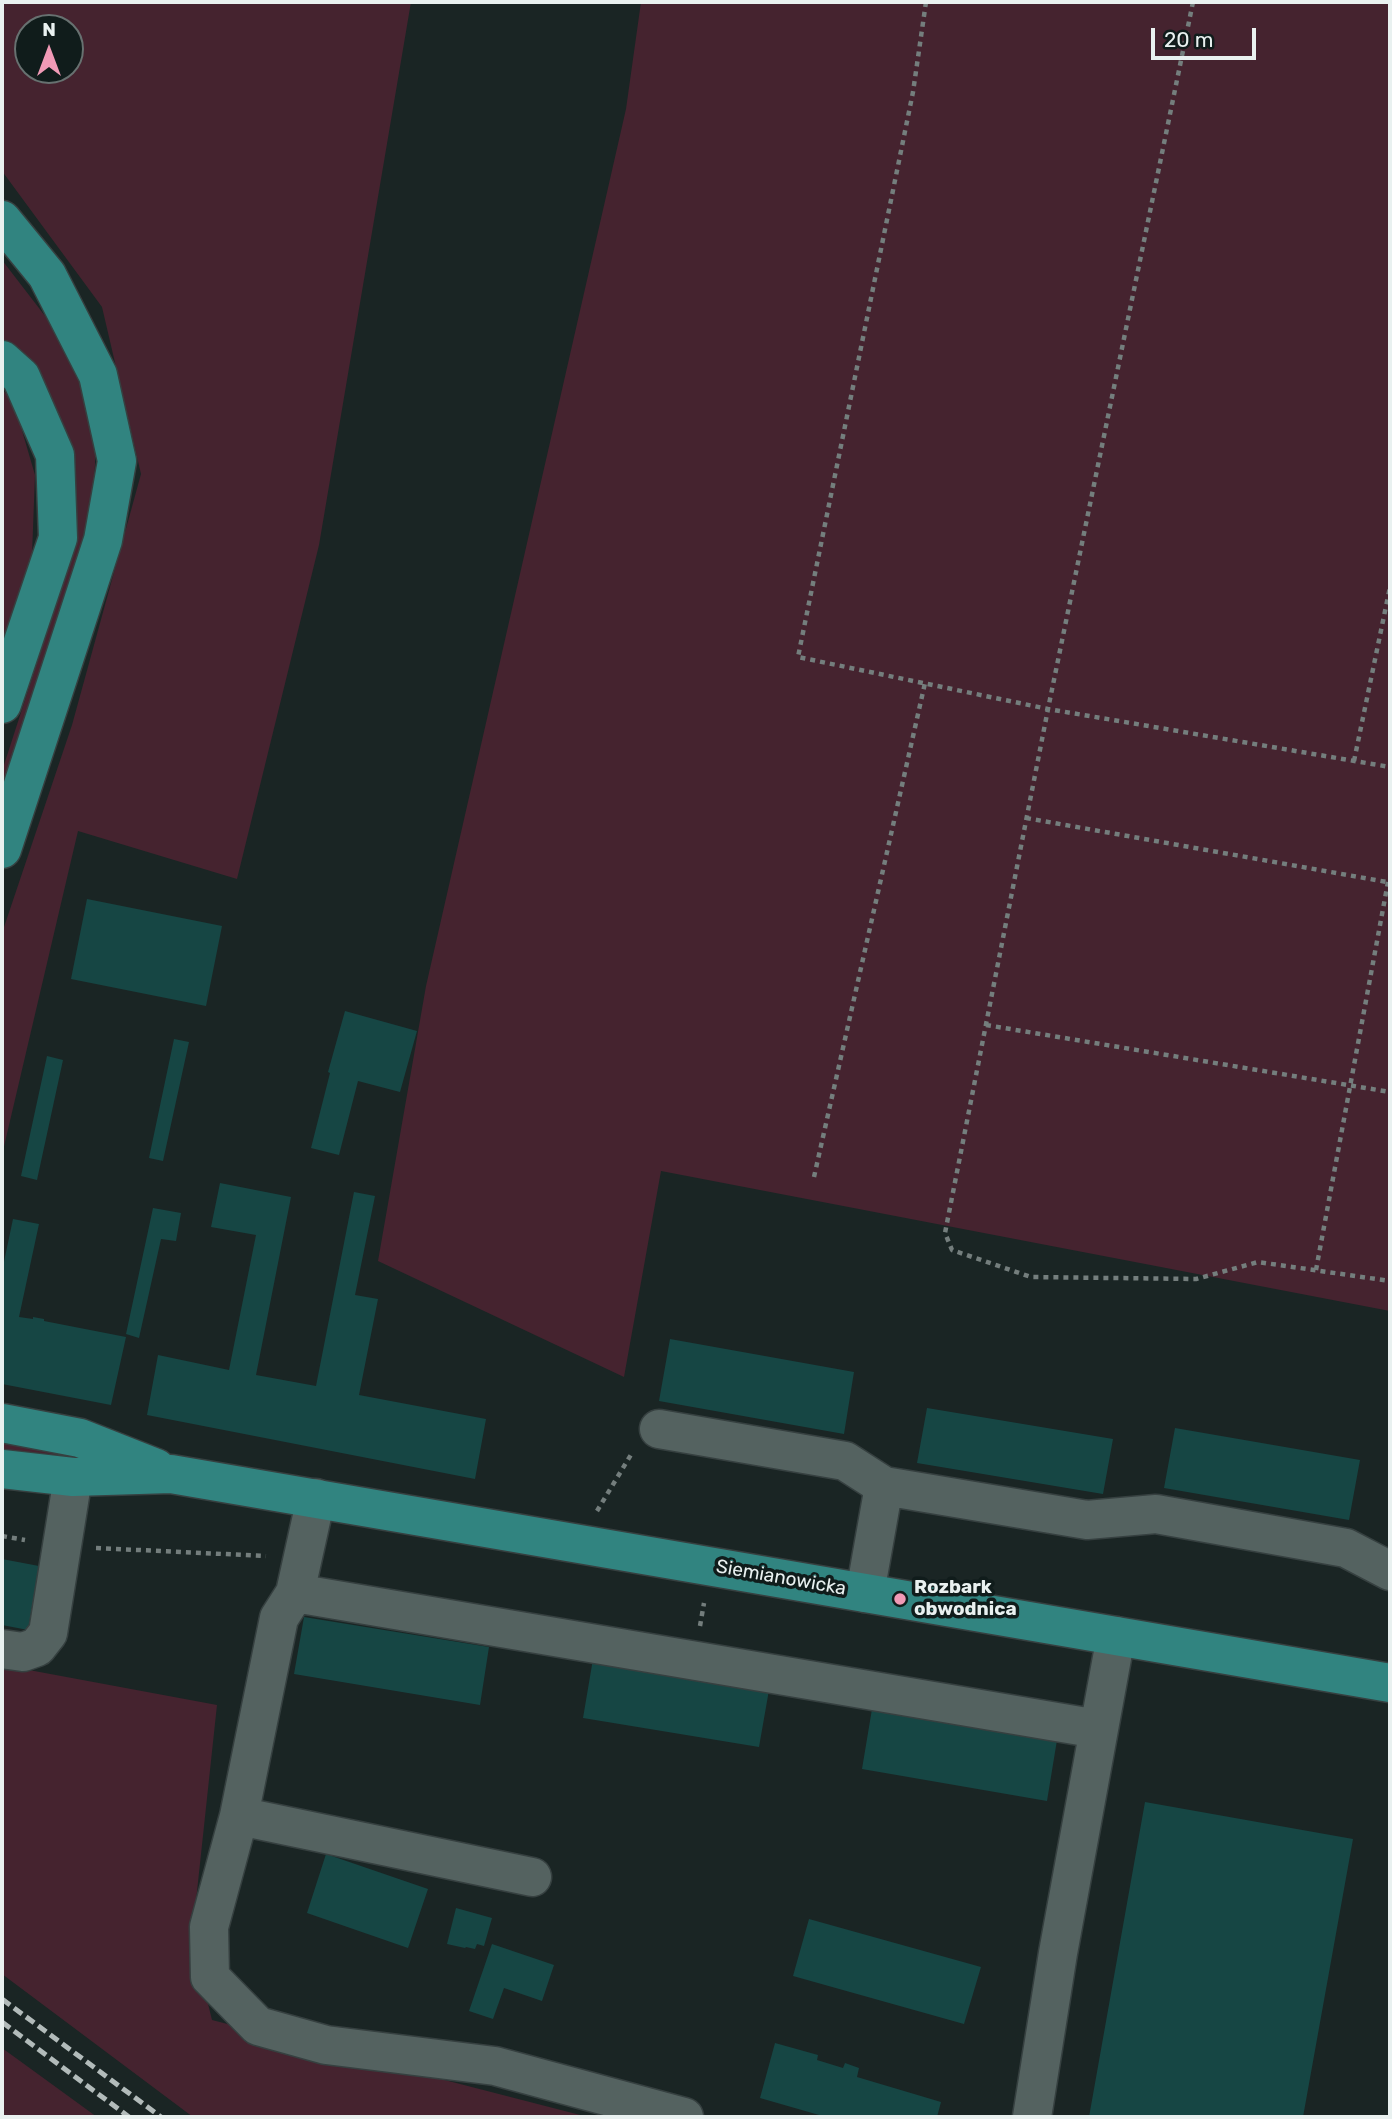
<!DOCTYPE html>
<html>
<head>
<meta charset="utf-8">
<style>
  body { margin:0 }
  #map { position:relative; width:1392px; height:2119px; overflow:hidden; background:#1a2524; font-family:Rubik,sans-serif }
  canvas { display:block }
  .frame { position:absolute; inset:0; border:4px solid #e9f1f0; pointer-events:none }
  .north { position:absolute; left:14px; top:14px; width:70px; height:70px; box-sizing:border-box; background:#101c1b; border:2px solid #677170; border-radius:50%; rotate:0deg; font-size:19px; font-weight:700; line-height:28px; text-align:center; color:#e9f1f0 }
  .north::after { content:''; display:block; margin:auto; width:24px; height:32px; background:#f09ab6; clip-path:polygon(50% 0,100% 100%,50% 72%,0 100%) }
  .scale { position:absolute; left:1151px; top:28px; width:105px; height:32px; box-sizing:border-box; border:4px solid #e9f1f0; border-top:0; padding-left:9px; font-size:21px; line-height:24px; white-space:nowrap; color:#e9f1f0; -webkit-text-stroke:5px #101c1b; paint-order:stroke }
</style>
</head>
<body>
<div id="map">
<canvas width="1392" height="2119"></canvas>
<div class="frame"></div>
<div class="north">N</div>
<div class="scale">20 m</div>
</div>
<script>
const g = document.querySelector('canvas').getContext('2d');
g.lineJoin = 'round';
function paint(path, color) { g.fillStyle = color; g.fill(path, 'evenodd'); }
const poly = rows => new Path2D(rows.map(r => 'M' + r).join(''));
function stroke(path, color, width, dash) { g.strokeStyle = color; g.lineWidth = width; g.lineCap = dash ? 'butt' : 'round'; g.setLineDash(dash || []); g.stroke(path); }
function write(font, color, halo, rows, align = 'center') {
  g.font = font + ' Rubik,sans-serif'; g.lineWidth = 7; g.setLineDash([]); g.textBaseline = 'middle'; g.strokeStyle = halo; g.fillStyle = color; for (const [text, x, y, turn = 0] of rows) {
    g.save(); g.translate(x, y); g.rotate((+turn || 0) * Math.PI / 180); g.textAlign = isNaN(turn) ? turn : align; if (halo) g.strokeText(text, 0, 0); g.fillText(text, 0, 0); g.restore();
  }
}
const green = poly([
  [2,2,411,2,319,545,237,879,78,831,2,1155,2,933,72,725,141,474,102,307,2,171],
  [28,28,70,28,70,70,28,70],
  [641,2,1390,2,1390,1311,661,1171,624,1377,378,1261,426,986,626,109],
  [2,260,52,325,77,372,83,391,95,447,95,465,91,516,2,798,2,771,60,592,68,559,2,342],
  [2,389,14,403,35,475,32,555,2,650],
  [2,1438,84,1454,84,1459,2,1451],
  [2,1665,217,1705,192,1938,212,2020,588,2117,193,2117,2,1974],
  [2,2048,20,2061,97,2117,2,2117]
]);
const building = poly([
  [87,899,222,926,206,1006,71,979],
  [345,1011,417,1031,400,1092,358,1081,339,1155,311,1148,330,1073,328,1072],
  [174,1039,189,1042,163,1161,149,1158],
  [47,1056,63,1060,37,1180,21,1176],
  [220,1183,291,1197,256,1375,316,1386,354,1192,375,1196,355,1295,378,1299,359,1395,486,1419,475,1479,147,1415,158,1355,229,1370,256,1235,211,1227],
  [153,1208,181,1213,176,1241,161,1239,139,1338,126,1334],
  [13,1219,39,1224,19,1317,33,1319,33,1317,44,1319,44,1321,126,1337,111,1405,2,1384,2,1271],
  [670,1339,854,1372,844,1434,659,1401],
  [927,1408,1113,1439,1103,1494,917,1463],
  [1175,1428,1360,1460,1349,1520,1164,1488],
  [2,1559,39,1566,28,1630,2,1625],
  [304,1617,489,1647,480,1705,294,1674],
  [593,1659,769,1690,759,1747,583,1718],
  [872,1709,1057,1740,1047,1801,862,1769],
  [1145,1802,1353,1839,1303,2117,1089,2117],
  [326,1854,428,1889,408,1948,307,1913],
  [456,1908,492,1918,484,1946,477,1944,475,1949,466,1947,465,1948,447,1944],
  [809,1919,981,1967,964,2024,793,1976],
  [492,1944,554,1965,542,2001,504,1988,493,2019,469,2011],
  [775,2043,818,2055,817,2060,843,2068,845,2063,859,2068,857,2077,941,2102,937,2117,826,2117,760,2098]
]);
const path = poly([
  [926,2,913,92,798,657,1048,709,1390,767],
  [1193,2,1048,709,945,1233,952,1250,1031,1277,1196,1279,1258,1262,1390,1281],
  [1354,761,1390,587],
  [1026,818,1387,882],
  [986,1025,1390,1092],
  [814,1177,925,683],
  [1316,1270,1388,882],
  [597,1511,632,1453],
  [2,1536,25,1540],
  [96,1548,266,1556],
  [700,1626,704,1603]
]);
const minor = poly([
  [659,1429,845,1461,884,1486,1087,1520,1156,1514,1346,1548,1390,1571],
  [316,1498,295,1593,279,1618,239,1816,209,1927,210,1977,258,2026,326,2045,495,2066,684,2117],
  [295,1593,1098,1729],
  [865,1593,884,1486],
  [2,1649,23,1652,37,1647,48,1633,73,1477],
  [239,1816,532,1877],
  [1032,2117,1058,1953,1116,1636]
]);
const major = poly([
  [2,220,47,275,98,375,117,461,103,540,2,849],
  [2,360,21,377,55,455,58,538,2,704],
  [2,1423,80,1438,156,1468],
  [2,1469,73,1477,171,1474,1390,1683]
]);
const rail = poly([
  [2,1999,161,2117],
  [2,2022,129,2117]
]);
const markers = [
  [900,1599,7,"#f09ab6"]
];
const streetNames = [
  ["Siemianowicka",781,1578,10]
];
const poiNames = [
  ["Rozbark",914,1588],
  ["obwodnica",914,1610]
];
paint(green, '#45232f');
paint(building, '#164644');
stroke(minor, '#364040', 41);
stroke(major, '#364040', 41);
stroke(path, '#747e7d', 4.5, [5, 5]);
stroke(minor, '#546260', 38);
stroke(major, '#318480', 38);
stroke(rail, '#b2bbba', 5, [10, 5]);
for (const [x, y, r, color] of markers) { const dot = new Path2D(); dot.arc(x, y, r, 0, 2 * Math.PI); g.fillStyle = color; g.fill(dot); stroke(dot, '#101c1b', 2.5); }
write('19px', '#e9f1f0', '#101c1b', streetNames);
write('bold 19px', '#e9f1f0', '#101c1b', poiNames, 'left');
</script>
</body>
</html>
